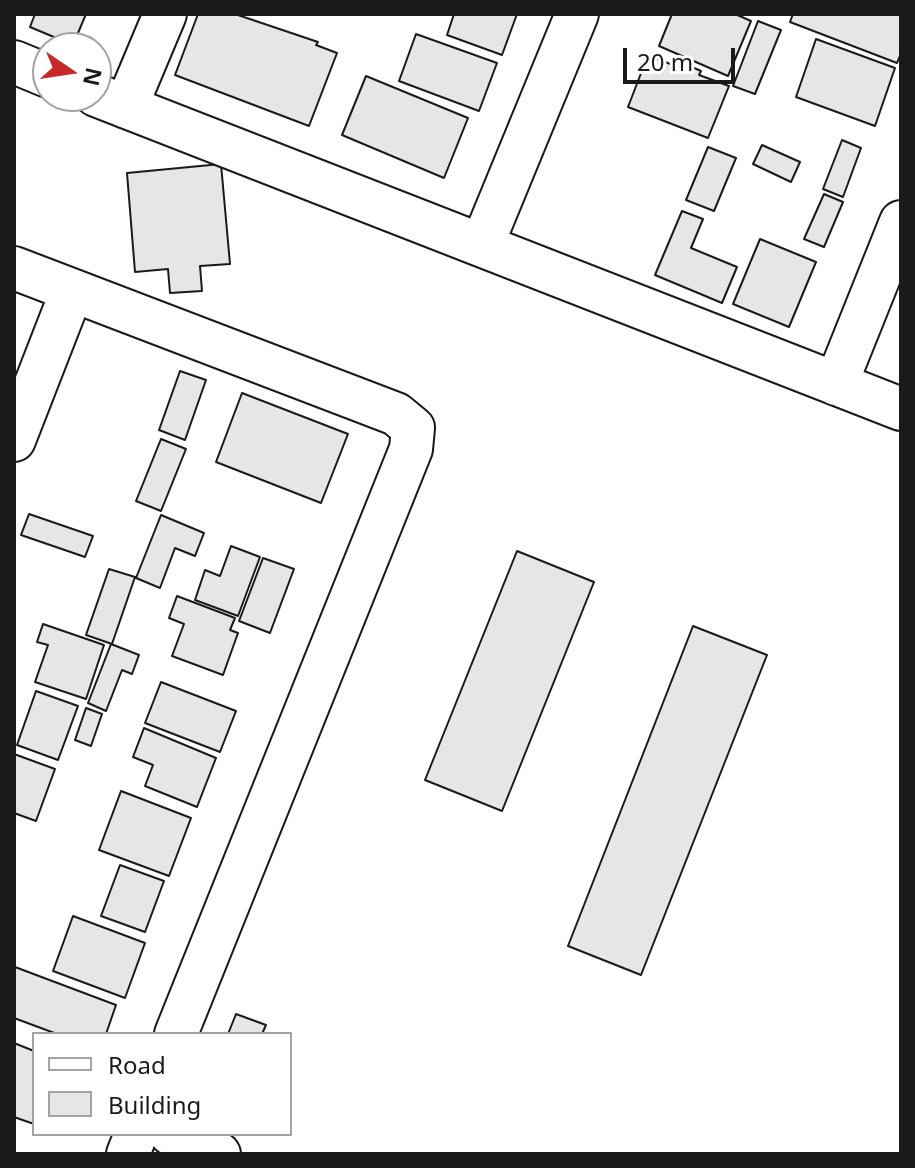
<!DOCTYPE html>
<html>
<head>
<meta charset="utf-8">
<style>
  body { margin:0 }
  #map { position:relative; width:915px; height:1168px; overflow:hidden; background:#fff; font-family:"Noto Sans",sans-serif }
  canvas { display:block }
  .frame { position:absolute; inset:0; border:16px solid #1a1a1a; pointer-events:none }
  .legend { position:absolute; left:32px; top:1032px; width:260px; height:104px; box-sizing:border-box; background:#fff; border:2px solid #a3a3a3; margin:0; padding:10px 14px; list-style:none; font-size:24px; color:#1a1a1a }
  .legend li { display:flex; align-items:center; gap:16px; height:40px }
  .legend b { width:40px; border:2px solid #a3a3a3 }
  .north { position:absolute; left:32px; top:32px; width:80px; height:80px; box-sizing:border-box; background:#fff; border:2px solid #a3a3a3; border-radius:50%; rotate:103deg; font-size:22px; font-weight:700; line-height:32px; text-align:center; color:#1a1a1a }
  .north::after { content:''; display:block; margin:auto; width:28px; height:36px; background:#c62828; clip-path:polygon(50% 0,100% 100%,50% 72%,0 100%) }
  .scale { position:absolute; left:623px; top:48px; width:112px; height:36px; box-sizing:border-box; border:4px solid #1a1a1a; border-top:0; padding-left:10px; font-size:24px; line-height:28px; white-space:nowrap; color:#1a1a1a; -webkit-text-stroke:6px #fff; paint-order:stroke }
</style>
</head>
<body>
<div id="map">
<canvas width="915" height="1168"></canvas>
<div class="frame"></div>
<ul class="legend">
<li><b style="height:10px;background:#fff"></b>Road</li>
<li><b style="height:22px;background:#e6e6e6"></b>Building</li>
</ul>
<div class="north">N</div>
<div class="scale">20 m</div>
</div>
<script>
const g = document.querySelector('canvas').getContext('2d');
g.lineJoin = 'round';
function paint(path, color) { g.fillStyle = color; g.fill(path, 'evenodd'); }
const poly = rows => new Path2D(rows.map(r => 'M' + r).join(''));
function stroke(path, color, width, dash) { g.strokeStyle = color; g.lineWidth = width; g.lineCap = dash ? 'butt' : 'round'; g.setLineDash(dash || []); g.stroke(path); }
const building = poly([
  [35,14,86,14,73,45,30,27,35,14],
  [198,14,235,14,318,42,316,45,337,53,309,126,175,75,198,14],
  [454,14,517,14,502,55,447,35,454,14],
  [672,14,735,14,751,21,728,76,659,46,672,14],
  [793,14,901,14,901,53,897,63,790,22,793,14],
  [758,21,781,30,755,94,733,86,758,21],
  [416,34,497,63,479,111,399,81,416,34],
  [816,39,895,68,875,126,796,97,816,39],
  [648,55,685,70,687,65,701,71,699,75,729,86,708,138,628,107,648,55],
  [366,76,468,118,444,178,342,135,366,76],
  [842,140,861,148,843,197,823,189,842,140],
  [762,145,800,162,791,182,753,164,762,145],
  [708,147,736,158,714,211,686,200,708,147],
  [221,164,230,264,200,266,202,291,170,293,168,269,135,272,127,173,221,164],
  [824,194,843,202,824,247,804,239,824,194],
  [682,211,703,219,691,248,737,267,722,303,655,275,682,211],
  [760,239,816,262,789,327,733,304,760,239],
  [180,371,206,380,185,440,159,430,180,371],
  [242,393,348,434,321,503,216,462,242,393],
  [161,439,186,449,161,511,136,501,161,439],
  [29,514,93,536,85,557,21,535,29,514],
  [161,515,204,533,195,556,175,548,160,588,136,578,161,515],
  [231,546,260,557,238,616,195,600,205,570,220,576,231,546],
  [517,551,594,582,502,811,425,780,517,551],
  [263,558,294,569,270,633,239,621,263,558],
  [109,569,135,577,112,644,86,635,109,569],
  [177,596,235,618,230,630,238,633,223,675,172,656,184,624,169,618,177,596],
  [43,624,104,645,86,699,35,682,48,645,37,642,43,624],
  [693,626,767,655,641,975,568,946,693,626],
  [111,644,139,655,132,674,122,670,106,711,88,703,111,644],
  [161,682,236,711,220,752,145,723,161,682],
  [36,691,78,706,58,760,17,745,36,691],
  [86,708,102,714,91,746,75,740,86,708],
  [144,728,216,758,197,807,145,786,153,765,133,757,144,728],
  [14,754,55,769,36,821,14,813,14,754],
  [121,791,191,818,169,876,99,850,121,791],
  [120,865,164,881,145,932,101,916,120,865],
  [73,916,145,943,125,998,53,971,73,916],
  [15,967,116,1005,106,1034,57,1034,14,1018,15,967],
  [236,1014,266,1025,262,1034,228,1034,236,1014],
  [14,1043,34,1051,34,1124,14,1117,14,1043]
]);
const minor = poly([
  [14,62,48,76],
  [96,95,901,409],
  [126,107,165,14],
  [482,245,577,14],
  [14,268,396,414,413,428,411,449,176,1034],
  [836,384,901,222],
  [14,440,72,291],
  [171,1134,219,1154],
  [128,1154,136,1134]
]);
paint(building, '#e6e6e6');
stroke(building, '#1a1a1a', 2);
stroke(minor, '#1a1a1a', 46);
stroke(minor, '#fff', 42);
</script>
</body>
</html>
